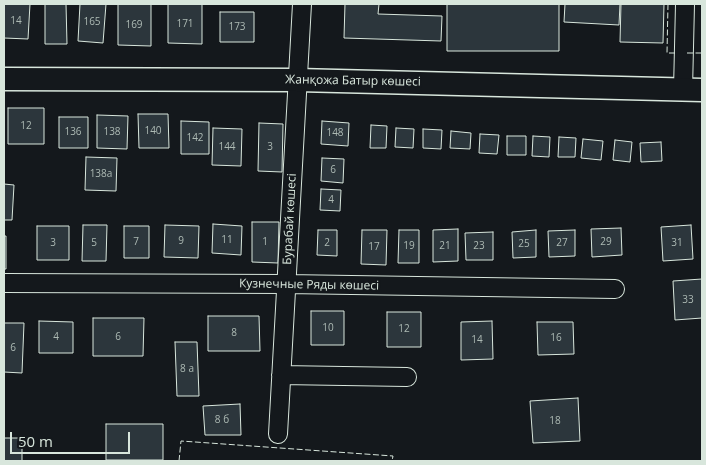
<!DOCTYPE html>
<html>
<head>
<meta charset="utf-8">
<style>
  body { margin:0 }
  #map { position:relative; width:706px; height:465px; overflow:hidden; background:#14181c; font-family:"Open Sans",sans-serif }
  canvas { display:block }
  .frame { position:absolute; inset:0; border:5px solid #d8e6dc; pointer-events:none }
  .scale { position:absolute; left:10px; top:432px; width:120px; height:22px; box-sizing:border-box; border:2px solid #d8e6dc; border-top:0; padding-left:6px; font-size:15px; line-height:18px; white-space:nowrap; color:#d8e6dc; -webkit-text-stroke:4px #14181c; paint-order:stroke }
</style>
</head>
<body>
<div id="map">
<canvas width="706" height="465"></canvas>
<div class="frame"></div>
<div class="scale">50 m</div>
</div>
<script>
const g = document.querySelector('canvas').getContext('2d');
g.lineJoin = 'round';
function paint(path, color) { g.fillStyle = color; g.fill(path, 'evenodd'); }
const poly = rows => new Path2D(rows.map(r => 'M' + r).join(''));
function stroke(path, color, width, dash) { g.strokeStyle = color; g.lineWidth = width; g.lineCap = dash ? 'butt' : 'round'; g.setLineDash(dash || []); g.stroke(path); }
function write(font, color, halo, rows, align = 'center') {
  g.font = font + ' "Open Sans",sans-serif'; g.lineWidth = 4; g.setLineDash([]); g.textBaseline = 'middle'; g.strokeStyle = halo; g.fillStyle = color; for (const [text, x, y, turn = 0] of rows) {
    g.save(); g.translate(x, y); g.rotate((+turn || 0) * Math.PI / 180); g.textAlign = isNaN(turn) ? turn : align; if (halo) g.strokeText(text, 0, 0); g.fillText(text, 0, 0); g.restore();
  }
}
const building = poly([
  [4,4,30,4,28,39,4,38,4,4],
  [45,4,66,4,67,44,45,44,45,4],
  [80,4,106,4,103,43,78,41,80,4],
  [118,4,151,4,151,46,118,45,118,4],
  [168,4,202,4,202,44,168,43,168,4],
  [345,4,379,4,378,14,442,16,441,41,344,38,345,4],
  [447,4,559,4,559,51,447,51,447,4],
  [565,4,620,4,619,25,564,22,565,4],
  [621,4,664,4,663,43,620,42,621,4],
  [220,12,254,12,254,42,220,42,220,12],
  [8,108,44,108,44,144,8,144,8,108],
  [138,114,168,114,169,148,139,148,138,114],
  [97,115,128,116,127,149,97,148,97,115],
  [59,117,88,117,88,148,59,148,59,117],
  [181,121,209,122,209,154,181,154,181,121],
  [322,121,349,123,348,146,321,144,322,121],
  [259,123,283,124,282,172,258,171,259,123],
  [371,125,387,126,386,148,370,148,371,125],
  [213,128,242,129,241,166,212,165,213,128],
  [396,128,414,129,413,148,395,147,396,128],
  [423,129,442,130,441,149,423,148,423,129],
  [451,131,471,133,470,149,450,148,451,131],
  [480,134,499,135,497,154,479,153,480,134],
  [507,136,526,136,526,155,507,155,507,136],
  [533,136,550,137,549,157,532,156,533,136],
  [559,137,576,138,575,157,558,157,559,137],
  [583,139,603,141,601,160,581,158,583,139],
  [615,140,632,142,630,162,613,160,615,140],
  [661,142,662,161,641,162,640,143,661,142],
  [86,157,117,158,116,191,85,190,86,157],
  [322,158,344,159,343,183,321,181,322,158],
  [4,184,14,185,12,220,4,220,4,184],
  [321,189,341,190,340,211,320,210,321,189],
  [252,222,279,222,278,263,252,262,252,222],
  [213,224,242,226,241,255,212,253,213,224],
  [83,225,107,225,106,261,82,261,83,225],
  [165,225,199,226,198,258,164,257,165,225],
  [691,225,693,259,663,261,661,227,691,225],
  [37,226,69,226,69,260,37,260,37,226],
  [124,226,149,226,149,258,124,258,124,226],
  [621,228,622,255,592,257,591,229,621,228],
  [458,229,458,261,433,262,433,230,458,229],
  [318,230,337,230,337,256,317,255,318,230],
  [362,230,387,230,386,265,361,264,362,230],
  [399,230,419,230,419,263,398,263,399,230],
  [536,230,536,257,513,258,512,232,536,230],
  [575,230,575,256,549,257,548,231,575,230],
  [493,232,493,260,466,260,465,233,493,232],
  [4,236,6,236,6,269,4,269,4,236],
  [702,279,702,318,675,320,673,281,702,279],
  [311,311,344,311,344,345,311,345,311,311],
  [387,312,421,312,421,347,387,347,387,312],
  [208,316,259,316,260,351,208,351,208,316],
  [93,318,144,318,143,356,93,356,93,318],
  [39,321,73,322,73,353,39,353,39,321],
  [492,321,493,359,461,360,461,322,492,321],
  [537,322,573,322,574,354,538,355,537,322],
  [4,323,24,323,22,373,4,372,4,323],
  [175,342,197,342,199,396,177,396,175,342],
  [578,398,580,441,533,443,530,401,578,398],
  [240,404,241,435,205,435,203,406,240,404],
  [106,424,163,424,163,460,106,460,106,424],
  [4,438,22,438,22,461,4,461,4,438]
]);
const minor = poly([
  [683,90,685,4],
  [4,283,286,284,615,289],
  [281,375,407,377],
  [278,434,302,4]
]);
const major = poly([
  [4,79,297,80,702,90]
]);
const fence = poly([
  [668,4,667,53,677,53],
  [687,53,702,53],
  [179,461,181,441,393,456,392,461]
]);
const numberNames = [
  ["14",16,21],
  ["165",92,22],
  ["171",185,24],
  ["169",134,25],
  ["173",237,27],
  ["12",26,126],
  ["140",153,131],
  ["136",73,132],
  ["138",112,132],
  ["148",335,133],
  ["142",195,138],
  ["144",227,147],
  ["3",270,147],
  ["6",333,170],
  ["138а",101,174],
  ["4",331,200],
  ["11",227,240],
  ["9",181,241],
  ["7",136,242],
  ["1",265,242],
  ["29",606,242],
  ["3",53,243],
  ["5",94,243],
  ["2",327,243],
  ["27",562,243],
  ["31",677,243],
  ["25",524,244],
  ["19",409,246],
  ["21",445,246],
  ["23",479,246],
  ["17",374,247],
  ["33",688,300],
  ["10",328,328],
  ["12",404,329],
  ["8",234,333],
  ["4",56,337],
  ["6",118,337],
  ["16",556,338],
  ["14",477,340],
  ["6",13,348],
  ["8 a",187,369],
  ["8 б",222,420],
  ["18",555,421]
];
const streetNames = [
  ["Жанқожа Батыр көшесі",353,81,1],
  ["Бурабай көшесі",290,219,-87],
  ["Кузнечные Ряды көшесі",309,285,1]
];
paint(building, '#2c363c');
stroke(building, '#d8e6dc', 1);
stroke(minor, '#d8e6dc', 20);
stroke(major, '#d8e6dc', 25);
stroke(minor, '#14181c', 18);
stroke(major, '#14181c', 22);
stroke(fence, '#d8e6dc', 1, [6, 2.5]);
write('10px', '#adbab4', null, numberNames);
write('12px', '#d8e6dc', '#14181c', streetNames);
</script>
</body>
</html>
